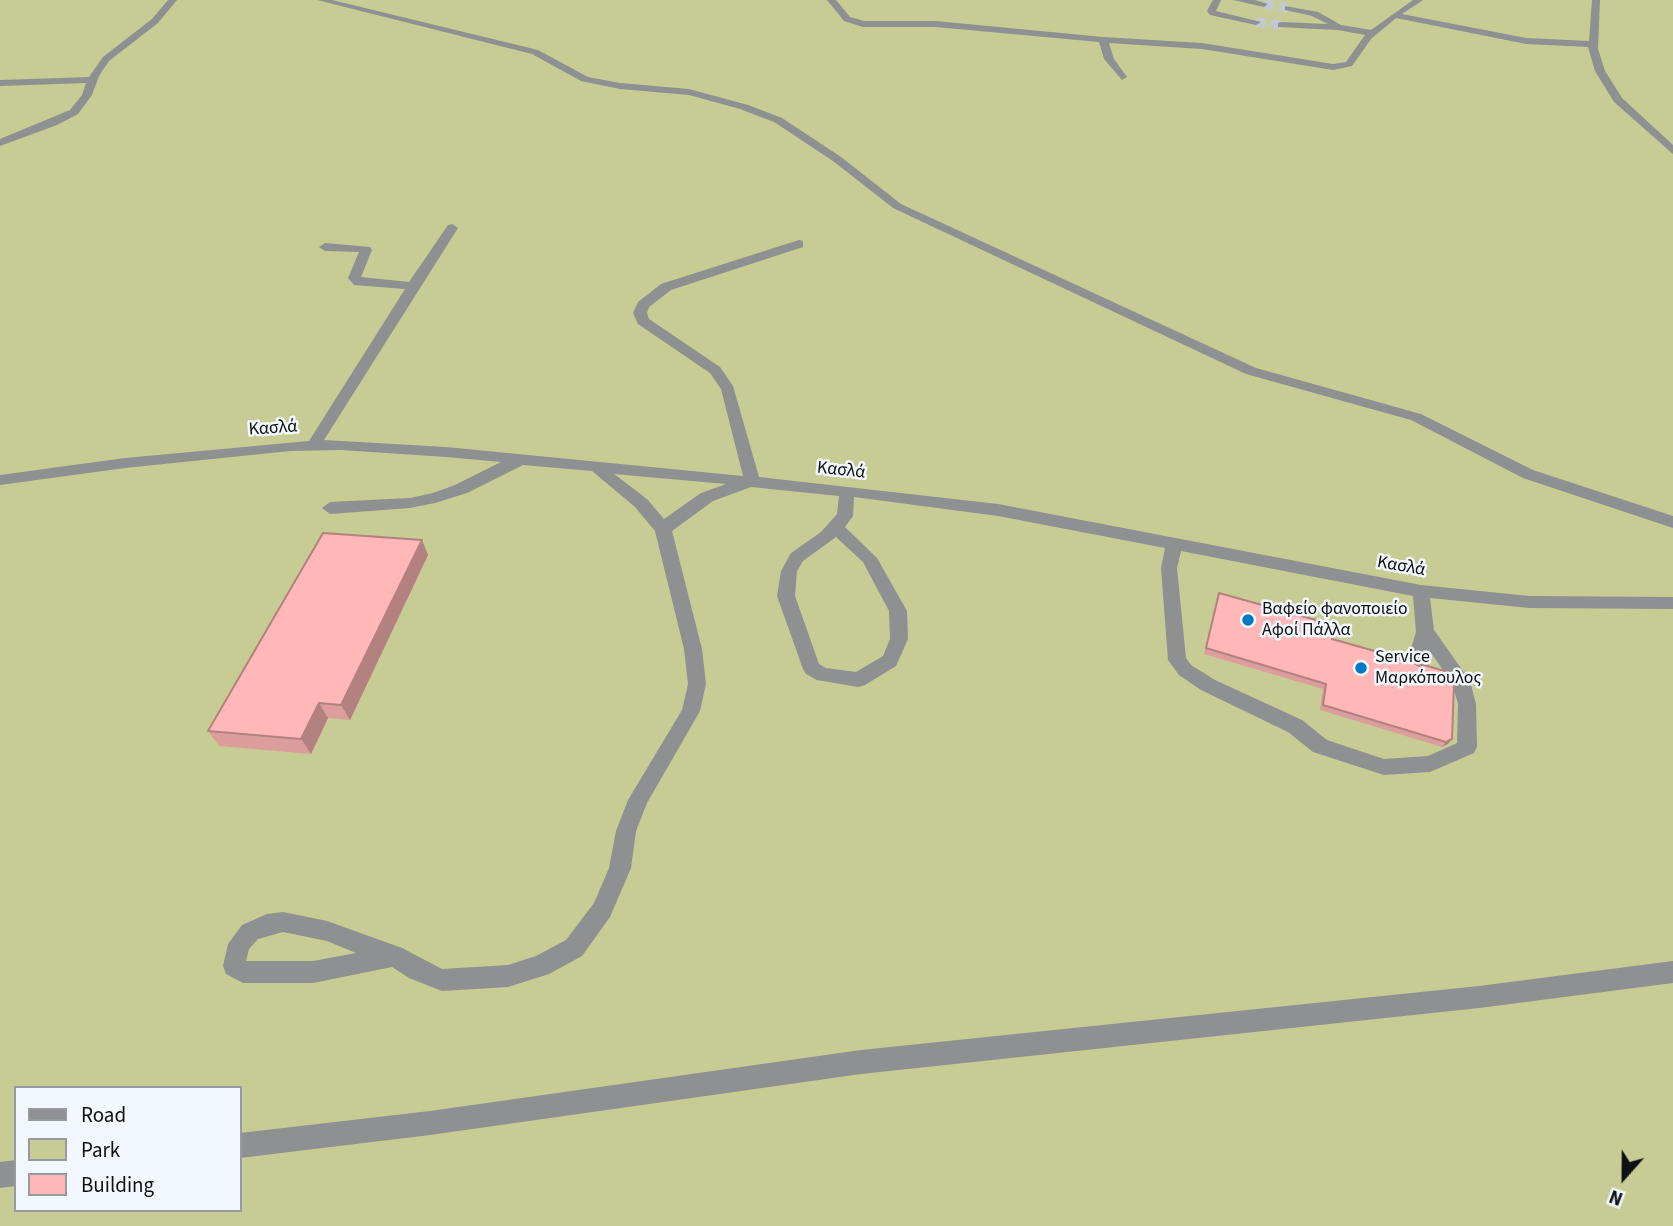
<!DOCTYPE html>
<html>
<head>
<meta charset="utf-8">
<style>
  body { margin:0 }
  #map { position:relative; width:1673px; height:1226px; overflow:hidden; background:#e5eaf0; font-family:"Source Sans 3",sans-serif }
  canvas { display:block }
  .legend { position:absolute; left:14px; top:1086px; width:228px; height:126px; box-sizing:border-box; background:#f2f8fd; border:2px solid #979b9f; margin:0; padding:9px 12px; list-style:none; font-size:21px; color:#0e1012 }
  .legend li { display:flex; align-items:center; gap:14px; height:35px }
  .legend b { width:35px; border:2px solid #979b9f }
  .north { position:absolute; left:1589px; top:1142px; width:70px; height:70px; -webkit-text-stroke:5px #f2f8fd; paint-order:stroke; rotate:201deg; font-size:19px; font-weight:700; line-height:28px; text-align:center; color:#0e1012 }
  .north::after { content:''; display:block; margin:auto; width:24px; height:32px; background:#0e1012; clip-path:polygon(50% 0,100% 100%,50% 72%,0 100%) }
</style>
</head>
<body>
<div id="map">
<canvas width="1673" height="1226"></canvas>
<ul class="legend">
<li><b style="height:9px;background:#8e9092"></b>Road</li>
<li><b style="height:19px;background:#c6cc94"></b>Park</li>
<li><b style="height:19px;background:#ffb8b7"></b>Building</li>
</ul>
<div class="north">N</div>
</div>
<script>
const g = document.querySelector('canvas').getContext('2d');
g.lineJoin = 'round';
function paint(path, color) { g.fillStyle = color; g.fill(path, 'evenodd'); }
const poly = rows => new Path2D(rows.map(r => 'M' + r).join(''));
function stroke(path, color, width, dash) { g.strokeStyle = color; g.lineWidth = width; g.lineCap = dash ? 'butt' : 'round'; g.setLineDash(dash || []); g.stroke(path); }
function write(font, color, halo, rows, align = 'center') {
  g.font = font + ' "Source Sans 3",sans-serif'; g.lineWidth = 5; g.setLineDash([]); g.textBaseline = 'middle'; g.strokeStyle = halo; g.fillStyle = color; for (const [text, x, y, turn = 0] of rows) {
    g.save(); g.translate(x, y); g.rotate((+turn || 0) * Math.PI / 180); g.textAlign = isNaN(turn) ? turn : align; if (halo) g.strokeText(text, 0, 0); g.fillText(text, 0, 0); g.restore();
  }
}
const green = poly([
  [0,0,1673,0,1673,1226,0,1226],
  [16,1088,240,1088,240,1210,16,1210]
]);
const minorTunnel = poly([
  [1264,4,1288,8],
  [1256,22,1281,25]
]);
const minor = poly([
  [168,0,177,0,158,23,109,61,99,76,92,95,78,114,57,125,0,146,0,139,70,110,82,95,86,83,0,86,0,80,89,77,103,57,152,19,168,0],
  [317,0,332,0,538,50,588,77,620,83,689,89,748,105,782,118,841,157,901,204,1256,368,1421,414,1533,470,1673,516,1673,528,1523,478,1411,420,1246,374,893,208,833,161,774,122,740,109,689,95,620,89,581,81,532,54,317,0],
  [827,0,836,0,850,17,864,21,936,21,1103,37,1202,43,1333,64,1346,62,1365,35,1338,30,1278,27,1278,23,1281,22,1328,24,1312,16,1285,10,1285,6,1318,12,1341,25,1371,30,1413,0,1423,0,1402,14,1526,38,1589,41,1592,0,1600,0,1598,49,1605,71,1622,98,1673,145,1673,154,1614,102,1595,71,1588,47,1526,44,1396,18,1371,39,1352,66,1333,70,1202,49,1109,43,1114,59,1127,77,1122,80,1104,59,1099,42,936,27,863,27,844,21,827,0],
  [1213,0,1221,0,1216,11,1261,22,1256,25,1210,15,1207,11,1213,0],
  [1233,0,1255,0,1268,4,1264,7,1233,0],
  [452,224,458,228,324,440,446,447,743,476,721,389,710,373,638,324,633,313,638,302,661,284,799,240,803,241,803,247,671,290,649,307,647,313,649,319,720,367,733,386,759,477,998,504,1421,585,1529,596,1673,597,1673,609,1529,608,1430,598,1434,630,1470,681,1476,704,1477,747,1474,753,1430,772,1384,775,1313,752,1288,732,1201,690,1179,675,1168,660,1161,568,1165,548,998,516,854,497,853,516,845,527,877,558,907,611,908,639,896,666,865,685,858,687,817,680,806,674,803,669,777,596,781,571,791,553,821,532,837,514,839,496,751,487,713,501,672,531,702,649,706,684,700,711,647,803,636,831,631,868,610,917,582,956,549,974,508,987,442,991,409,978,392,967,313,983,243,983,226,974,223,966,228,944,242,925,267,914,283,912,327,921,402,948,442,969,508,965,536,956,566,940,594,903,609,868,616,831,628,800,682,710,688,684,684,649,655,531,635,507,592,471,523,465,467,493,435,503,410,508,330,514,322,508,330,502,410,498,433,493,455,485,501,462,446,457,341,450,290,451,125,468,0,485,0,475,125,458,309,441,405,289,354,285,348,278,359,252,325,251,319,247,325,243,370,247,372,250,361,277,409,282,448,225,452,224],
  [614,474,726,484,701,493,664,519,647,499,614,474],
  [836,537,863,562,889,611,890,639,883,656,856,672,826,668,819,664,795,596,797,571,803,561,836,537],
  [1181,551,1413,596,1416,632,1407,662,1410,667,1416,669,1422,667,1429,650,1452,683,1458,704,1457,743,1428,756,1384,759,1327,740,1302,720,1215,680,1191,665,1186,658,1177,568,1181,551],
  [283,932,327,941,356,953,313,961,246,961,249,949,258,939,283,932],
  [1673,961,1673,983,1479,1008,861,1074,430,1135,240,1158,240,1133,430,1111,861,1050,1479,986,1673,961],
  [16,1160,16,1186,0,1188,0,1162,16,1160]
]);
const wall = poly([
  [428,555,350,720,328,718,311,754,219,746,208,731],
  [1219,593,1332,639,1410,661,1448,744,1442,747,1320,710,1323,689,1204,654]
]);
const shadedWall = poly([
  [422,540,428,555,350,720,341,705],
  [319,703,328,718,311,754,301,739],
  [1452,739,1448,744,1442,747,1446,742]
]);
const building = poly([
  [323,533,422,540,341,705,319,703,301,739,208,731,323,533],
  [1219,593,1334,625,1332,639,1410,661,1419,666,1424,665,1448,672,1454,683,1452,739,1446,742,1323,705,1326,684,1206,648,1219,593]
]);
const markers = [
  [1248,620,7,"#037bc4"],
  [1361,668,7,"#037bc4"]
];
const streetNames = [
  ["Κασλά",273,429,-4],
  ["Κασλά",841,471,6],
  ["Κασλά",1401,567,10]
];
const poiNames = [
  ["Βαφείο φανοποιείο",1262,610],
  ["Αφοί Πάλλα",1262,631],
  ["Service",1375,658],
  ["Μαρκόπουλος",1375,679]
];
paint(green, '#c6cc94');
stroke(minorTunnel, '#c5c9cf', 10, [10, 5]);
paint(minor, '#8e9092');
paint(wall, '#db9e9d');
paint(shadedWall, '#b28180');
paint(building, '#ffb8b7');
stroke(building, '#b28180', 2);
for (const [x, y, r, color] of markers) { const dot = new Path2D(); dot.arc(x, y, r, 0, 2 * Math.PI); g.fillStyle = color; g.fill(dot); stroke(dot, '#f2f8fd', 2.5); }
write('18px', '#0e1012', '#f2f8fd', streetNames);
write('18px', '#0e1012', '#f2f8fd', poiNames, 'left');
</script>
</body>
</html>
